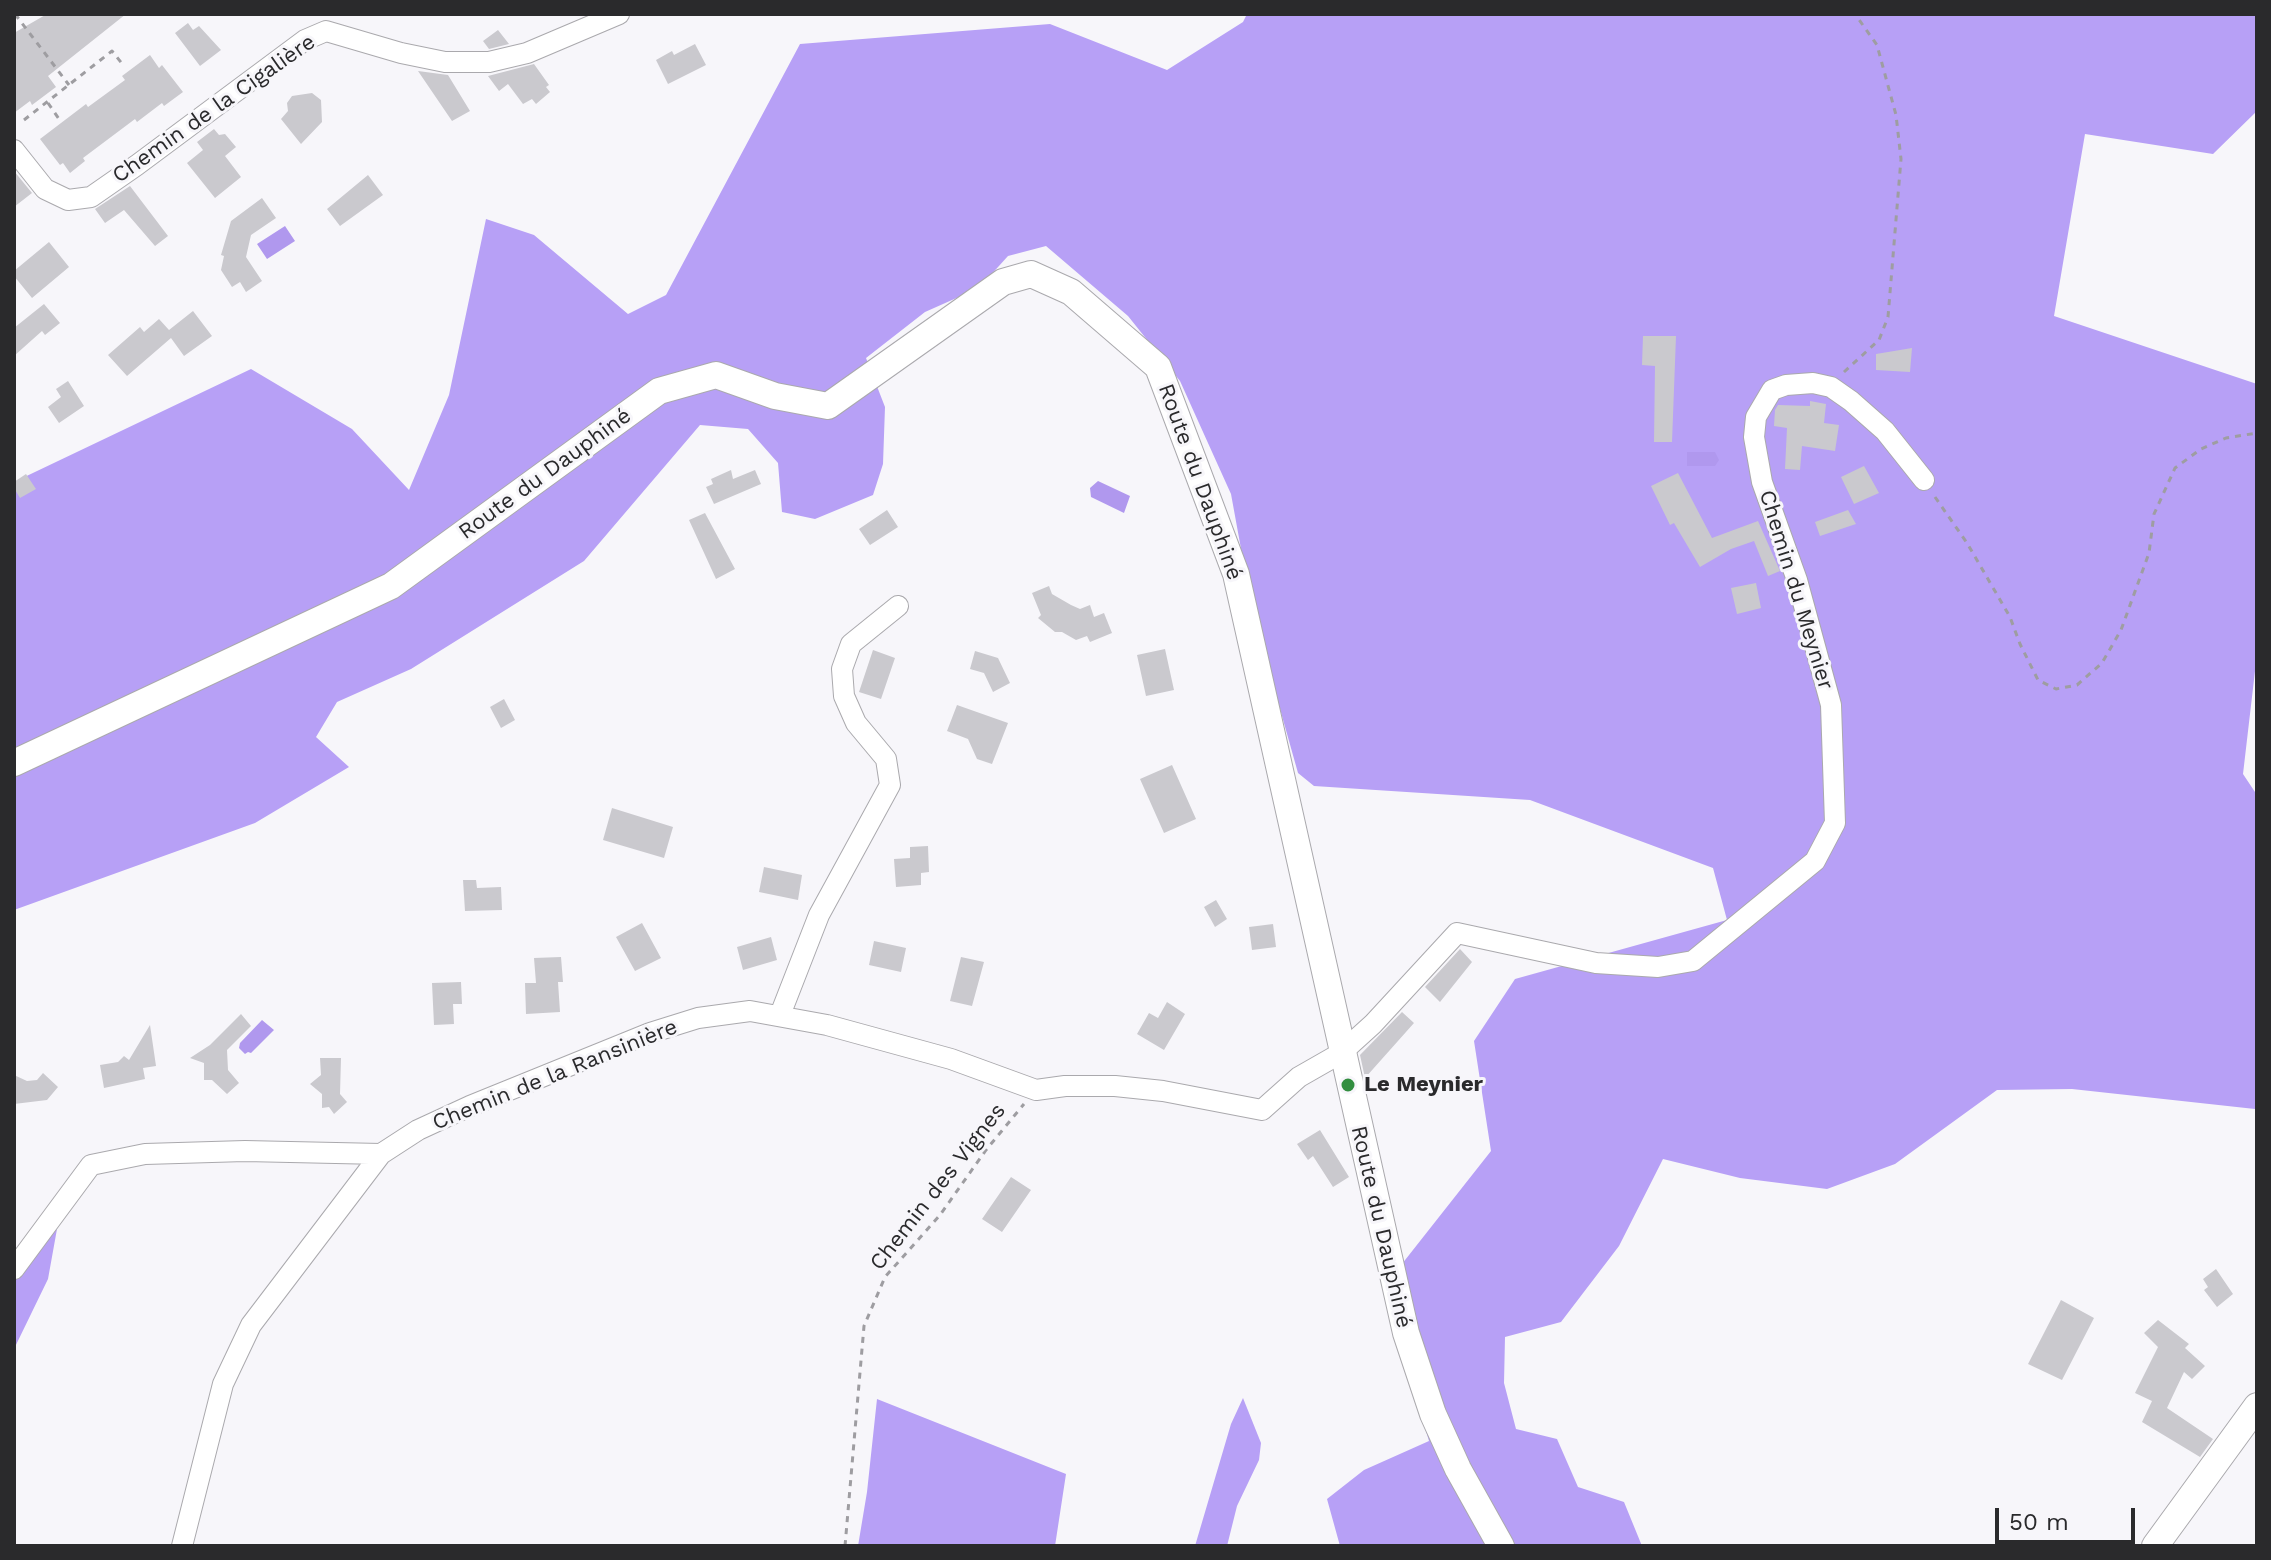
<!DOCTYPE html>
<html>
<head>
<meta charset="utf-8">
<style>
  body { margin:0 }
  #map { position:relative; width:2271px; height:1560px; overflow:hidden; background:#f7f6fa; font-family:"Work Sans",sans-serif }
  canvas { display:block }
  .frame { position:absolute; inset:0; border:16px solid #2a2a2c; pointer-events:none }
  .scale { position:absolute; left:1995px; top:1508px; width:140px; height:36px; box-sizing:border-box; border:4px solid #2a2a2c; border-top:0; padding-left:10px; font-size:24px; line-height:28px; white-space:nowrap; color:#2a2a2c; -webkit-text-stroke:6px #f7f6fa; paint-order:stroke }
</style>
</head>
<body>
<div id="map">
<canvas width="2271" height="1560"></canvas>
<div class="frame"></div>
<div class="scale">50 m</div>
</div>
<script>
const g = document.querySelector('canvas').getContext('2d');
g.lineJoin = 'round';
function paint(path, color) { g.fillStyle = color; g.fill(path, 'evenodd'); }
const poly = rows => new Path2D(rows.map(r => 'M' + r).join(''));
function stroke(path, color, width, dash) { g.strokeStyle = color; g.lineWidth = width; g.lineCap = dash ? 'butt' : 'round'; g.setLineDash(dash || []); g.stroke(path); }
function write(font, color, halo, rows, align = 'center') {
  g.font = font + ' "Work Sans",sans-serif'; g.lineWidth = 6; g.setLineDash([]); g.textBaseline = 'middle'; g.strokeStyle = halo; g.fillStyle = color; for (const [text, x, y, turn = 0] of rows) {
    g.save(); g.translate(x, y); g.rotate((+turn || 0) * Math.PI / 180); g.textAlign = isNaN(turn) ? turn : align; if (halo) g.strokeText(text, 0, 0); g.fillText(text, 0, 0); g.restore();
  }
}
const forest = poly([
  [1247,14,2257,14,2257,111,2213,154,2085,134,2054,316,2257,384,2257,654,2243,774,2257,795,2257,1107,2255,1109,2072,1089,1997,1090,1895,1164,1827,1189,1740,1178,1663,1159,1619,1246,1561,1322,1505,1337,1504,1383,1516,1429,1557,1439,1578,1487,1624,1502,1642,1546,1340,1546,1327,1499,1364,1470,1429,1441,1383,1288,1491,1151,1474,1041,1515,979,1727,920,1713,868,1530,800,1314,786,1298,773,1252,609,1231,494,1180,381,1128,316,1046,246,1008,256,979,288,925,312,866,358,885,407,883,464,873,495,815,519,782,512,778,463,748,429,700,425,584,561,411,669,337,702,316,737,349,767,255,823,14,910,14,482,251,369,352,429,409,490,449,395,486,219,534,235,628,314,666,295,800,44,1050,24,1167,70,1243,22],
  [57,1229,48,1279,14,1349,14,1267],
  [1243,1398,1261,1443,1259,1460,1237,1506,1227,1546,1195,1546,1231,1424],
  [877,1399,1066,1474,1055,1546,858,1546,867,1492]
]);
const water = poly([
  [285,226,295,241,267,259,257,244],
  [1687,452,1715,452,1719,460,1715,466,1687,466],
  [1098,481,1130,496,1124,513,1091,497,1090,488],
  [262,1020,274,1030,251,1053,248,1052,245,1054,239,1048,240,1043]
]);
const building = poly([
  [47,14,126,14,48,76,56,87,32,105,30,101,14,113,14,33],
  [188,23,193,30,199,26,221,50,200,66,175,33],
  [498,30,509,44,489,49,483,41],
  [695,44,706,65,668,84,656,60,672,51,674,55],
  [150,55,159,68,162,65,183,92,164,106,162,103,137,122,135,119,83,158,85,161,70,173,63,163,60,165,40,139,86,104,88,107,125,80,122,76],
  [534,64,549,85,546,87,550,92,536,104,532,99,523,104,508,84,499,91,488,76],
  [418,71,448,75,470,111,452,121],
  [312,93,321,100,322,122,301,144,281,119,288,111,287,103,292,96],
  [214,129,219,135,225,134,236,147,225,156,241,177,215,198,187,163,203,150,197,142],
  [14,171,32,193,14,207],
  [368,175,383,195,340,226,327,209],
  [130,186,168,236,155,246,124,210,105,223,95,209],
  [262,198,276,218,251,235,246,257,262,281,246,292,240,282,232,287,221,270,224,256,221,255,231,221],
  [49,242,69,267,32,298,14,276,14,271],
  [44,304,60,323,45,335,42,331,14,356,14,328],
  [193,311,212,336,184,356,171,338,127,376,108,355,140,327,144,332,159,319,169,330],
  [1643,336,1676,336,1672,442,1654,442,1655,366,1642,365],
  [1912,348,1910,372,1876,370,1876,354],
  [68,381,84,406,59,423,48,407,61,397,56,389],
  [1810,401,1826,404,1824,423,1839,425,1835,451,1802,446,1800,470,1785,469,1787,428,1774,426,1775,410,1778,405,1810,406],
  [1864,466,1879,493,1854,504,1841,477],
  [731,470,733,479,755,470,761,484,714,504,706,487,713,484,711,479],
  [1678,473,1712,538,1758,521,1780,571,1768,576,1754,541,1731,549,1700,567,1674,523,1670,525,1651,486],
  [26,474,36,489,20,498,14,488,14,482],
  [887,510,898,527,870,545,859,529],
  [1848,510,1856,524,1820,536,1815,522],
  [705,513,735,569,716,579,689,520],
  [1756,583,1761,608,1737,614,1731,588],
  [1049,586,1052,594,1071,605,1080,609,1090,605,1094,617,1104,613,1112,633,1090,642,1087,636,1076,640,1062,632,1055,632,1038,618,1041,615,1032,593],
  [1165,649,1174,690,1146,696,1137,655],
  [873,650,895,658,881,699,859,692],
  [975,651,998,658,1010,683,993,692,984,673,970,669],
  [504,699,515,720,501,728,490,707],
  [957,705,1008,723,992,764,977,759,968,739,947,731],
  [1172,765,1196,819,1164,833,1140,779],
  [612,808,673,827,664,858,603,840],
  [928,846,929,872,921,873,921,885,896,887,894,859,910,858,910,847],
  [764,867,802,875,798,900,759,892],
  [463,880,476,880,477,888,501,887,502,910,465,911],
  [1216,900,1227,919,1215,927,1204,907],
  [642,923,661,958,635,971,616,937],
  [1273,924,1276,947,1252,950,1249,927],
  [771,937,777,960,743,970,737,947],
  [874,941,906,948,901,972,869,965],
  [1460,949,1472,962,1440,1002,1425,987],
  [561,957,563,982,558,982,560,1012,526,1014,525,983,536,983,534,958],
  [961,957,984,962,972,1006,950,1001],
  [461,982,462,1004,453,1004,454,1024,434,1025,432,983],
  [1167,1002,1185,1014,1164,1050,1137,1034,1149,1013,1158,1018],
  [1402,1012,1414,1023,1365,1078,1360,1055],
  [241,1014,251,1026,227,1050,228,1070,239,1083,227,1094,212,1080,204,1080,204,1063,190,1058,210,1045],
  [150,1025,156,1066,143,1068,145,1079,104,1088,100,1065,118,1062,124,1056,129,1060],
  [320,1058,341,1058,340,1094,347,1102,334,1114,329,1107,322,1108,322,1094,310,1084,321,1075],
  [43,1073,58,1087,47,1100,14,1104,14,1075,27,1081,37,1080],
  [1320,1130,1349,1177,1333,1187,1313,1156,1308,1160,1297,1144],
  [1011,1177,1031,1190,1002,1232,982,1219],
  [2216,1269,2233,1294,2217,1307,2204,1290,2208,1287,2203,1279],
  [2061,1300,2094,1318,2062,1380,2028,1364],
  [2158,1320,2189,1344,2185,1348,2205,1366,2192,1379,2184,1372,2167,1408,2213,1439,2200,1457,2142,1422,2152,1401,2135,1393,2158,1347,2144,1333]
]);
const path = poly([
  [15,14,69,85],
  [48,103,59,119],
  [24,120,112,51,124,66],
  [1844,372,1879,340,1888,317,1901,159,1896,115,1877,45,1855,14],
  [1935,497,1967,543,2010,617,2020,644,2038,680,2056,689,2077,685,2102,663,2121,630,2149,553,2154,514,2175,468,2201,449,2226,438,2257,433],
  [845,1546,864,1326,885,1277,940,1215,986,1150,1024,1104]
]);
const minor = poly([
  [14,150,45,189,68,200,91,197,137,165,305,40,326,31,401,53,445,62,489,62,527,53,619,14],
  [780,1015,819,915,890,785,886,759,856,723,844,696,842,669,851,644,898,606],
  [14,1269,91,1165,145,1154,245,1151,381,1154],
  [182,1546,223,1384,251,1325,381,1154,418,1130,470,1106,650,1033,698,1018,750,1011,827,1025,951,1059,1036,1090,1065,1086,1115,1086,1163,1091,1262,1110,1299,1077,1341,1053,1373,1024,1457,933,1596,963,1658,967,1693,961,1815,861,1835,823,1831,705,1797,580,1762,482,1754,437,1756,417,1772,390,1786,385,1813,383,1831,387,1851,401,1885,431,1924,480]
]);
const tertiary = poly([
  [14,763,391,586,659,391,716,375,775,396,828,406,1003,282,1031,274,1071,292,1158,367,1236,574,1406,1333,1433,1414,1458,1469,1501,1546],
  [2155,1546,2257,1406]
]);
const markers = [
  [1348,1085,8,"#328e3f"]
];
const streetNames = [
  ["Chemin de la Cigalière",214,109,-35],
  ["Route du Dauphiné",545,474,-36],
  ["Route du Dauphiné",1200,482,70],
  ["Chemin du Meynier",1796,590,73],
  ["Chemin de la Ransinière",555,1075,-22],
  ["Chemin des Vignes",938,1187,-52],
  ["Route du Dauphiné",1381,1227,77]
];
const poiNames = [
  ["Le Meynier",1364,1085]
];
paint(forest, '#b7a0f6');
paint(water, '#b098ee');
paint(building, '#cac9ce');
stroke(minor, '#aaa9ad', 22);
stroke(tertiary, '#aaa9ad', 28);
stroke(path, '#9e9da1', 3, [6, 6]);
stroke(minor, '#fff', 20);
stroke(tertiary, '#fff', 26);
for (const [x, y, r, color] of markers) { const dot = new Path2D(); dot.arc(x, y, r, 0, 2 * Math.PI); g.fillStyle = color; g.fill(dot); stroke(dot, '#f7f6fa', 3); }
write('22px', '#2a2a2c', '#f7f6fa', streetNames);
write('bold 22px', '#2a2a2c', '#f7f6fa', poiNames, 'left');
</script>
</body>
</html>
